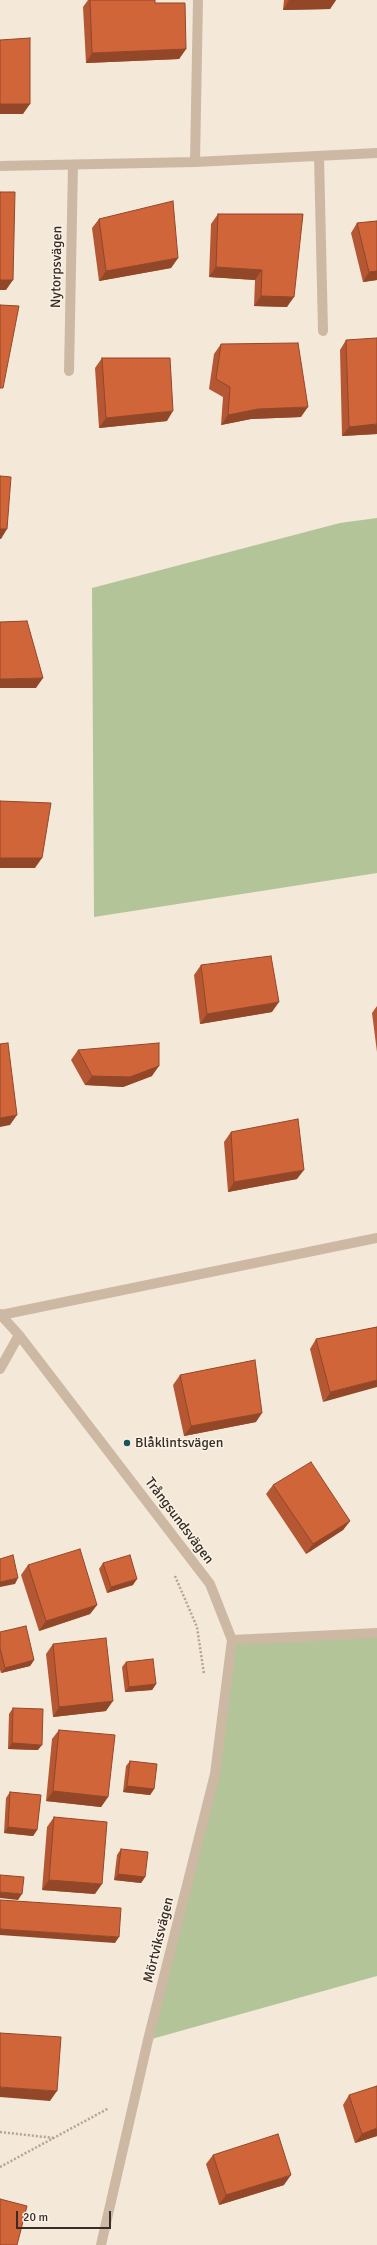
<!DOCTYPE html>
<html>
<head>
<meta charset="utf-8">
<style>
  body { margin:0 }
  #map { position:relative; width:377px; height:2245px; overflow:hidden; background:#f4e8d9; font-family:Signika,sans-serif }
  canvas { display:block }
  .scale { position:absolute; left:16px; top:2211px; width:95px; height:18px; box-sizing:border-box; border:2px solid #372d26; border-top:0; padding-left:5px; font-size:12px; line-height:14px; white-space:nowrap; color:#372d26; -webkit-text-stroke:3px #fbf2e6; paint-order:stroke }
</style>
</head>
<body>
<div id="map">
<canvas width="377" height="2245"></canvas>
<div class="scale">20 m</div>
</div>
<script>
const g = document.querySelector('canvas').getContext('2d');
g.lineJoin = 'round';
function paint(path, color) { g.fillStyle = color; g.fill(path, 'evenodd'); }
const poly = rows => new Path2D(rows.map(r => 'M' + r).join(''));
function stroke(path, color, width, dash) { g.strokeStyle = color; g.lineWidth = width; g.lineCap = dash ? 'butt' : 'round'; g.setLineDash(dash || []); g.stroke(path); }
function write(font, color, halo, rows, align = 'center') {
  g.font = font + ' Signika,sans-serif'; g.lineWidth = 3; g.setLineDash([]); g.textBaseline = 'middle'; g.strokeStyle = halo; g.fillStyle = color; for (const [text, x, y, turn = 0] of rows) {
    g.save(); g.translate(x, y); g.rotate((+turn || 0) * Math.PI / 180); g.textAlign = isNaN(turn) ? turn : align; if (halo) g.strokeText(text, 0, 0); g.fillText(text, 0, 0); g.restore();
  }
}
const green = poly([
  [377,518,377,873,94,917,92,588,340,523],
  [377,1633,377,1976,148,2040,215,1774,232,1640]
]);
const path = poly([
  [175,1576,197,1627,204,1674],
  [0,2132,54,2138],
  [0,2167,109,2108]
]);
const street = poly([
  [319,156,323,331],
  [195,162,198,0],
  [0,166,195,162,377,153],
  [69,371,73,165],
  [0,1314,19,1335,210,1584,232,1640,215,1774,148,2040,101,2245],
  [1,1315,377,1238],
  [0,1369,19,1335],
  [232,1640,377,1633]
]);
const wall = poly([
  [88,0,155,0,155,3,186,49,179,59,86,63,83,7],
  [284,0,336,0,330,9,283,10],
  [218,214,303,214,287,307,254,306,255,280,209,277,211,224],
  [99,219,178,258,171,268,99,281,92,228],
  [377,221,377,280,363,282,351,233,357,223],
  [346,340,377,434,342,436,340,350],
  [221,344,301,417,251,419,221,425,223,397,209,389,214,354],
  [102,358,167,421,99,428,95,368],
  [201,965,272,1012,200,1024,194,975],
  [377,1006,377,1052,372,1013],
  [78,1050,152,1076,123,1087,85,1085,71,1060],
  [231,1132,297,1179,228,1192,224,1142],
  [377,1327,323,1402,310,1349,316,1339],
  [180,1375,256,1422,184,1436,173,1385],
  [273,1485,350,1521,343,1530,306,1554,266,1494],
  [103,1563,133,1585,107,1593,99,1569],
  [28,1565,97,1605,90,1614,39,1631,21,1575],
  [0,1632,34,1660,30,1666,1,1673,0,1670],
  [53,1644,106,1711,53,1717,46,1654],
  [126,1662,156,1684,152,1690,125,1692,122,1667],
  [13,1708,38,1750,8,1749,9,1714],
  [59,1730,108,1797,101,1807,46,1801,52,1739],
  [130,1761,154,1789,150,1795,123,1792,126,1766],
  [10,1792,37,1830,33,1836,4,1833,6,1798],
  [54,1817,95,1894,42,1890,47,1827],
  [121,1849,145,1877,141,1883,114,1880,117,1855],
  [349,2095,377,2136,355,2143,343,2105],
  [213,2155,284,2185,219,2205,206,2164]
]);
const shadedWall = poly([
  [289,0,336,0,330,9,283,10],
  [186,49,179,59,86,63,92,53],
  [0,104,30,104,23,114,0,114],
  [178,258,171,268,99,281,106,271],
  [216,267,262,270,255,280,209,277],
  [377,271,377,280,363,282,369,272],
  [0,280,13,280,6,290,0,290],
  [261,296,294,297,287,307,254,306],
  [308,407,301,417,251,419,221,425,228,415,258,409],
  [173,411,167,421,99,428,106,418],
  [377,424,377,434,342,436,349,427],
  [0,529,7,529,1,539,0,539],
  [43,678,36,688,0,688,0,679],
  [0,858,42,858,35,868,0,868],
  [279,1002,272,1012,200,1024,207,1014],
  [159,1066,152,1076,123,1087,85,1085,92,1076],
  [17,1115,10,1125,0,1127,0,1118],
  [304,1170,297,1179,228,1192,234,1182],
  [377,1380,377,1387,323,1402,330,1392],
  [262,1413,256,1422,184,1436,191,1426],
  [350,1521,343,1530,306,1554,313,1544],
  [18,1578,15,1584,0,1587,0,1582],
  [137,1579,133,1585,107,1593,111,1587],
  [97,1605,90,1614,39,1631,46,1621],
  [34,1660,30,1666,1,1673,5,1668],
  [156,1684,152,1690,125,1692,129,1687],
  [113,1701,106,1711,53,1717,59,1707],
  [12,1743,42,1745,38,1750,8,1749],
  [127,1786,154,1789,150,1795,123,1792],
  [53,1791,108,1797,101,1807,46,1801],
  [8,1827,37,1830,33,1836,4,1833],
  [118,1874,145,1877,141,1883,114,1880],
  [49,1880,102,1884,95,1894,42,1890],
  [0,1892,22,1894,18,1900,0,1898],
  [0,1929,119,1937,115,1943,0,1935],
  [0,2087,57,2091,50,2101,0,2097],
  [377,2128,377,2136,355,2143,362,2134],
  [291,2175,284,2185,219,2205,226,2195]
]);
const building = poly([
  [90,0,155,0,155,3,185,3,186,49,92,53,90,0],
  [30,38,30,104,0,104,0,40,30,38],
  [0,192,15,192,13,280,0,280,0,192],
  [173,201,178,258,106,271,99,219,173,201],
  [218,214,303,214,294,297,261,296,262,270,216,267,218,214],
  [377,221,377,271,369,272,357,223,377,221],
  [0,305,19,306,3,388,0,388,0,305],
  [377,338,377,424,349,427,346,340,377,338],
  [298,343,308,407,258,409,228,415,230,387,216,379,221,344,298,343],
  [102,358,170,358,173,411,106,418,102,358],
  [0,476,11,477,7,529,0,529,0,476],
  [27,621,43,678,0,679,0,622,27,621],
  [0,801,51,803,42,858,0,858,0,801],
  [271,956,279,1002,207,1014,201,965,271,956],
  [8,1043,17,1115,0,1118,0,1044,8,1043],
  [159,1043,159,1066,130,1077,92,1076,78,1050,159,1043],
  [298,1119,304,1170,234,1182,231,1132,298,1119],
  [377,1327,377,1380,330,1392,316,1339,377,1327],
  [255,1360,262,1413,191,1426,180,1375,255,1360],
  [311,1462,350,1521,313,1544,273,1485,311,1462],
  [80,1549,97,1605,46,1621,28,1565,80,1549],
  [13,1555,18,1578,0,1582,0,1559,13,1555],
  [130,1555,137,1579,111,1587,103,1563,130,1555],
  [26,1626,34,1660,5,1668,0,1648,0,1632,26,1626],
  [106,1638,113,1701,59,1707,53,1644,106,1638],
  [153,1659,156,1684,129,1687,126,1662,153,1659],
  [13,1708,43,1709,42,1745,12,1743,13,1708],
  [59,1730,115,1735,108,1797,53,1791,59,1730],
  [130,1761,157,1764,154,1789,127,1786,130,1761],
  [10,1792,41,1795,37,1830,8,1827,10,1792],
  [54,1817,107,1822,102,1884,49,1880,54,1817],
  [121,1849,148,1852,145,1877,118,1874,121,1849],
  [0,1875,24,1877,22,1894,0,1892,0,1875],
  [0,1900,121,1908,119,1937,0,1929,0,1900],
  [0,2033,61,2037,57,2091,0,2087,0,2033],
  [377,2086,377,2128,362,2134,349,2095,377,2086],
  [278,2134,291,2175,226,2195,213,2155,278,2134],
  [0,2199,27,2206,17,2245,0,2245,0,2199]
]);
const markers = [
  [127,1443,4,"#18555d"]
];
const streetNames = [
  ["Nytorpsvägen",57,267,-89],
  ["Trångsundsvägen",179,1521,53],
  ["Mörtviksvägen",159,1940,-76]
];
const poiNames = [
  ["Blåklintsvägen",135,1443]
];
paint(green, '#b3c498');
stroke(path, '#b9a28e', 2.5, [2, 2]);
stroke(street, '#cdb8a4', 10);
paint(wall, '#b45732');
paint(shadedWall, '#924729');
paint(building, '#d1653a');
stroke(building, '#924729', 1);
for (const [x, y, r, color] of markers) { const dot = new Path2D(); dot.arc(x, y, r, 0, 2 * Math.PI); g.fillStyle = color; g.fill(dot); stroke(dot, '#fbf2e6', 1.5); }
write('14px', '#372d26', '#fbf2e6', streetNames);
write('14px', '#372d26', '#fbf2e6', poiNames, 'left');
</script>
</body>
</html>
